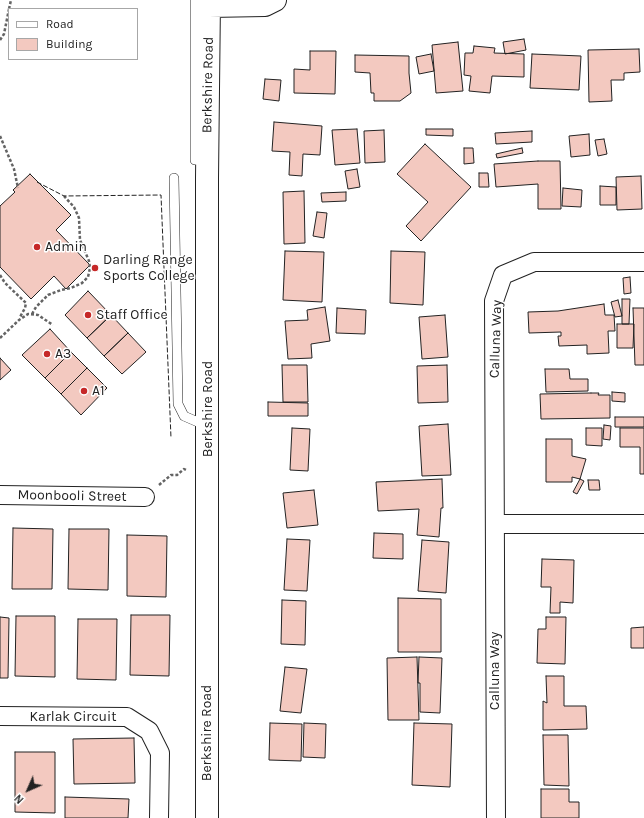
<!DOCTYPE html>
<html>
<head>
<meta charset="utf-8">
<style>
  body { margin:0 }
  #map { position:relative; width:644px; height:818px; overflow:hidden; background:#fff; font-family:Karla,sans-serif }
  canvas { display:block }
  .legend { position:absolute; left:8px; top:8px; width:130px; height:52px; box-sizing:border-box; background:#fff; border:1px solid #a7a7a7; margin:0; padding:5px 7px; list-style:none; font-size:12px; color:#222 }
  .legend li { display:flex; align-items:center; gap:8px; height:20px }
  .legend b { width:20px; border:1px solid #a7a7a7 }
  .north { position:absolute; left:8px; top:770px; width:40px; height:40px; -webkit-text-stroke:3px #fff; paint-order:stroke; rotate:225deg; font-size:11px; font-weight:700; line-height:16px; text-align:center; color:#222 }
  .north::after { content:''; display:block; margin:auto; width:14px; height:18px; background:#222; clip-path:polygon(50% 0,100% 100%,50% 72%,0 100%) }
</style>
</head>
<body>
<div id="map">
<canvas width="644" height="818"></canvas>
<ul class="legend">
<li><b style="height:5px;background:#fff"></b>Road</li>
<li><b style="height:11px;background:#f3c9c0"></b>Building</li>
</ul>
<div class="north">N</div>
</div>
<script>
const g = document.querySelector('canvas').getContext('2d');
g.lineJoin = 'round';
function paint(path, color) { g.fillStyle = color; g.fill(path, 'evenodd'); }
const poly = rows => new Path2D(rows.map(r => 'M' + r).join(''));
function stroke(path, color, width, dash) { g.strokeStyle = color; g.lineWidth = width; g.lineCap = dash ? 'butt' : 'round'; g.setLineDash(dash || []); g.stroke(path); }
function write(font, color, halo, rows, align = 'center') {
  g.font = font + ' Karla,sans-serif'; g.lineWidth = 3; g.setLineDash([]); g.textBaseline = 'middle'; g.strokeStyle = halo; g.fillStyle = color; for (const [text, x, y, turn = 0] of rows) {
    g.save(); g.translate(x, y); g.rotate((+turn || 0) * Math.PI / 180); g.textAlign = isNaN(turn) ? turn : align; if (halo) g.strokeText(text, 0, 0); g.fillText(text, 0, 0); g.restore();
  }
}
const building = poly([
  [524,39,526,50,505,54,503,42,524,39],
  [458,42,463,91,436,93,432,45,458,42],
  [474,46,495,48,494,53,524,54,524,77,492,76,490,93,469,91,471,76,464,75,465,53,473,53,474,46],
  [639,49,640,72,624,73,624,80,611,80,612,101,589,102,588,50,639,49],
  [310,51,336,51,335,94,294,93,294,69,310,70,310,51],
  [431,54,434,71,419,74,416,57,431,54],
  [532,54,581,56,579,90,530,88,532,54],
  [355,55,409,56,409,73,411,93,400,101,374,101,374,93,371,93,370,73,355,72,355,55],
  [265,79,281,80,279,101,263,99,265,79],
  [274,122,322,126,320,155,303,154,302,176,289,175,290,152,272,151,274,122],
  [357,129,360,163,335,165,332,130,357,129],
  [426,129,453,129,453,136,426,135,426,129],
  [384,130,385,162,365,163,364,131,384,130],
  [532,131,532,142,496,144,495,133,532,131],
  [589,134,590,155,571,157,569,136,589,134],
  [604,139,607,154,598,156,595,140,604,139],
  [425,144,471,187,421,241,406,226,428,202,397,174,425,144],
  [464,148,473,148,474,163,464,164,464,148],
  [522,148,523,153,497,158,496,154,522,148],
  [538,161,560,161,561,209,538,209,538,184,496,187,494,164,538,161],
  [357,169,360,187,348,189,345,171,357,169],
  [479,173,488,173,489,187,479,187,479,173],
  [30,174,71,215,56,230,90,265,66,289,54,276,31,299,0,267,0,206,15,192,13,190,30,174],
  [641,176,642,209,617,210,616,177,641,176],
  [600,186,616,187,616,205,600,205,600,186],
  [563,188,582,190,581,207,562,206,563,188],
  [304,191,305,243,284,244,283,192,304,191],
  [346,192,346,201,322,202,321,193,346,192],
  [317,212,327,213,324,238,313,236,317,212],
  [285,251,324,252,322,302,283,300,285,251],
  [391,251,425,252,423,305,390,303,391,251],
  [630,277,631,293,624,294,623,278,630,277],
  [88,291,111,315,87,338,65,315,88,291],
  [622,299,630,299,629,324,622,324,622,299],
  [618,300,622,316,615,317,611,302,618,300],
  [604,304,605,315,614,315,615,331,608,331,609,353,587,354,587,345,559,346,558,336,561,336,561,332,529,333,528,312,558,311,604,304],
  [325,307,330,341,311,344,312,358,288,359,285,321,308,320,307,310,325,307],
  [337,308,366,310,365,334,336,333,337,308],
  [633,308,644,308,644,365,635,365,633,308],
  [111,315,128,333,104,356,87,338,111,315],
  [445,315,448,357,422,359,419,317,445,315],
  [617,324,634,324,633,348,617,348,617,324],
  [50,329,71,352,45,378,22,355,50,329],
  [128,333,146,352,122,374,104,356,128,333],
  [71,352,87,368,61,394,45,378,71,352],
  [0,358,11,370,0,380,0,358],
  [282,365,307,365,308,402,283,402,282,365],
  [447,365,448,402,418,403,417,366,447,365],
  [87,368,107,388,81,415,61,394,87,368],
  [545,369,569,369,570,379,588,379,588,391,546,392,545,369],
  [612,392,625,393,625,402,612,401,612,392],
  [591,393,599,393,598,395,610,395,610,418,541,419,540,394,591,393],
  [268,402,308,403,308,416,268,416,268,402],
  [615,417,644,417,644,427,615,427,615,417],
  [448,424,451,475,422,476,419,426,448,424],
  [604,425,611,426,610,440,603,439,604,425],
  [292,428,310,429,308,471,290,470,292,428],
  [586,428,602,428,602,446,586,445,586,428],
  [620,428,644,428,644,474,640,474,640,447,620,447,620,428],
  [546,439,572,439,572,456,586,459,580,479,572,477,572,482,546,482,546,439],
  [442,479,443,508,441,508,439,537,417,535,419,509,378,511,376,482,442,479],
  [580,479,584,481,577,494,573,492,580,479],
  [588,480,599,480,600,490,589,490,588,480],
  [314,490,318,525,287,528,283,493,314,490],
  [13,528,53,529,52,589,12,589,13,528],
  [69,529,109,529,108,590,68,589,69,529],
  [374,533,403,534,403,559,373,558,374,533],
  [127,535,167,536,166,597,127,596,127,535],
  [287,539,310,540,307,591,284,590,287,539],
  [422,540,449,542,446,593,418,591,422,540],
  [542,559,574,560,573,603,560,602,560,613,550,613,551,587,541,587,542,559],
  [398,598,441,599,441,652,398,652,398,598],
  [282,600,306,601,305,645,281,644,282,600],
  [131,615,170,615,169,676,130,675,131,615],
  [16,616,55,616,55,677,15,676,16,616],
  [0,617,9,618,8,678,0,678,0,617],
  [546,617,566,617,565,664,537,663,538,629,546,629,546,617],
  [78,619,117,619,116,680,77,679,78,619],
  [644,627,644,648,631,648,631,628,644,627],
  [417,657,419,720,388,720,387,658,417,657],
  [419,657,442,658,440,713,420,712,420,683,418,683,419,657],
  [285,667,307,669,301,713,280,711,285,667],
  [546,676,564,676,564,706,586,706,587,729,543,730,543,701,547,703,546,676],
  [270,723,302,724,301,761,269,760,270,723],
  [304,723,326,724,325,758,303,757,304,723],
  [414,723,452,724,450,787,412,785,414,723],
  [543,735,568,735,569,786,544,785,543,735],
  [134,738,135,783,74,784,73,739,134,738],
  [15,752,55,752,55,813,15,812,15,752],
  [541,789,569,789,569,802,579,802,579,818,541,818,541,789],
  [65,797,129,799,128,818,65,818,65,797]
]);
const path = poly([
  [9,9,11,0],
  [0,40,4,34,9,9],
  [0,136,14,169,18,188],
  [0,275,5,283,26,303,25,308,20,317],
  [32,314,36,307,48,295,61,290,71,288,82,283,88,277,90,268,89,261,80,240,79,218,74,207,64,196],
  [0,338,19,320,28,314,38,315,53,325],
  [159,485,171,475,177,475,184,469,186,470]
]);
const lane = poly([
  [195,0,195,160,207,161],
  [174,178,178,404,184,416,207,426]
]);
const street = poly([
  [0,495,145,497],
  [495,524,644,524],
  [0,716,127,717,149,731,160,753,159,818],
  [496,818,494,301,503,275,534,262,644,262]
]);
const secondary = poly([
  [209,6,265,5,275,0],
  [207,818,207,178,209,0]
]);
const fence = poly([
  [37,182,64,196,161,195,171,438]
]);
const markers = [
  [37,247,4,"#c62828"],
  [95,268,4,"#c62828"],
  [88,315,4,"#c62828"],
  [47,354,4,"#c62828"],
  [84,391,4,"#c62828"]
];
const streetNames = [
  ["Berkshire Road",208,85,-89],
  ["Calluna Way",496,339,-88],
  ["Berkshire Road",208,409,-90],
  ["Moonbooli Street",72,496,1],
  ["Calluna Way",495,671,-90],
  ["Karlak Circuit",73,717],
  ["Berkshire Road",207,733,-90]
];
const poiNames = [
  ["Admin",45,247],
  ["Darling Range",103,260],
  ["Sports College",103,276],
  ["Staff Office",96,315],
  ["A3",55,354],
  ["A1",92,391]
];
paint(building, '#f3c9c0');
stroke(building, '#222', 1);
stroke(lane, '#222', 10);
stroke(street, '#222', 20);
stroke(secondary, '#222', 24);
stroke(path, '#646464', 2.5, [3, 2]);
stroke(lane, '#fff', 9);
stroke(street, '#fff', 18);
stroke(secondary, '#fff', 22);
stroke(fence, '#222', 1, [5, 2]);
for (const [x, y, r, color] of markers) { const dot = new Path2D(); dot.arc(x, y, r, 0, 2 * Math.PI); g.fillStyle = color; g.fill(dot); stroke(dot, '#fff', 1.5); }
write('14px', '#222', '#fff', streetNames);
write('14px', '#222', '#fff', poiNames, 'left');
</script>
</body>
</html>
